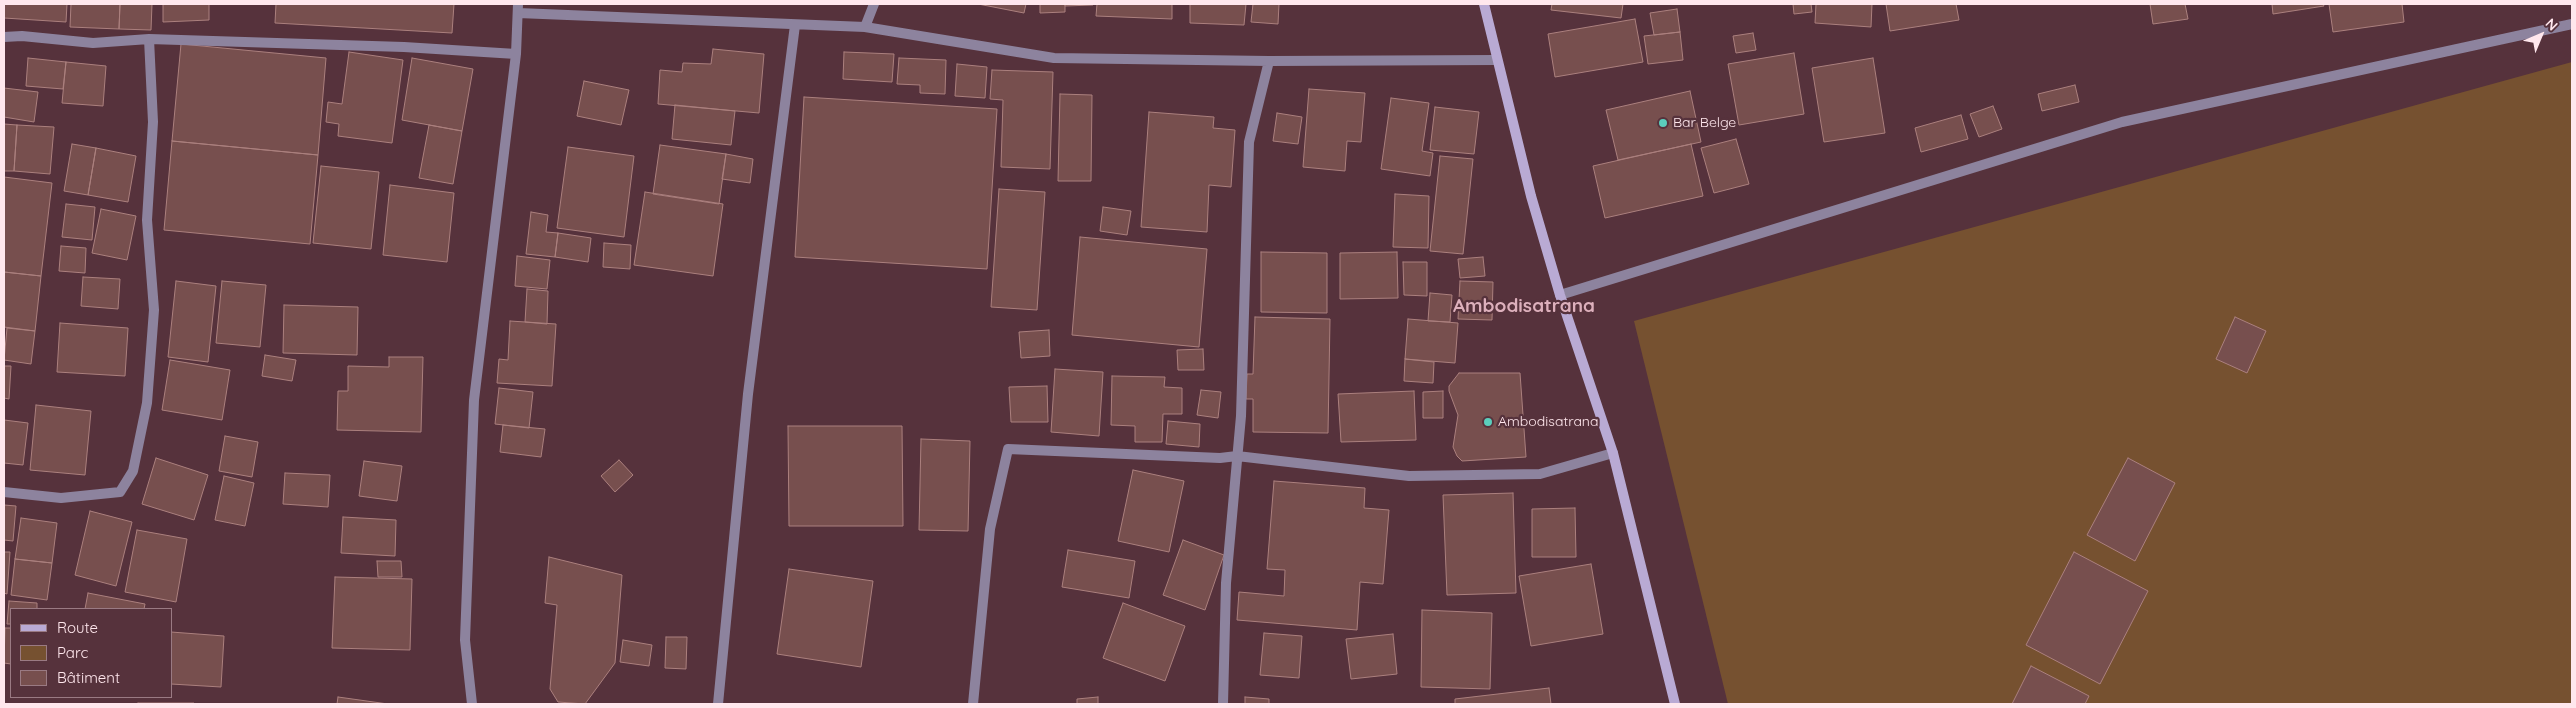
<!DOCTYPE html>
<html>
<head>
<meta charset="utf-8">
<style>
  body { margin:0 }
  #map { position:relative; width:2576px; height:708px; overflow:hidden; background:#56323c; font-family:Quicksand,sans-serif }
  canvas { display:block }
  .frame { position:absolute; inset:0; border:5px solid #ffe7ed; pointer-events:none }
  .legend { position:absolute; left:10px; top:608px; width:162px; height:90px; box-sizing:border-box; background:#56323c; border:1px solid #9a7a83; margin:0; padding:6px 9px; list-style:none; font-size:15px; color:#ffe7ed }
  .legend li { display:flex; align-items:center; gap:10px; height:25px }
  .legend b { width:25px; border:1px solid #9a7a83 }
  .north { position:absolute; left:2516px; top:10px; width:50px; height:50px; -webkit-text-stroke:4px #56323c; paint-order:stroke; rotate:45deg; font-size:14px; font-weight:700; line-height:20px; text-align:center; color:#ffe7ed }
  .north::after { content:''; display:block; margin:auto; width:18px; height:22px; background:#ffe7ed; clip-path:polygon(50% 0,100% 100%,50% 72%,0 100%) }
</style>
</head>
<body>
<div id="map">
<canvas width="2576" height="708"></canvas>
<div class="frame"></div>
<ul class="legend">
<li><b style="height:6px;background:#b9aad4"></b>Route</li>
<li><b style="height:14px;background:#765130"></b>Parc</li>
<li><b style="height:14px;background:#774f4e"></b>Bâtiment</li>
</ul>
<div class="north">N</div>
</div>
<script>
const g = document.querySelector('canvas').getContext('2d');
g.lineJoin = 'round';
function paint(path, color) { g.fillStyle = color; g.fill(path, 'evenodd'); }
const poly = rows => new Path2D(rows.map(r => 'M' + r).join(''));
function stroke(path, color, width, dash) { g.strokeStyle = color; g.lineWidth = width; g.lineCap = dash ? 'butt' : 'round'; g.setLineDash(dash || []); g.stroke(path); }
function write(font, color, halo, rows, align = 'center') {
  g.font = font + ' Quicksand,sans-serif'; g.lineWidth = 4.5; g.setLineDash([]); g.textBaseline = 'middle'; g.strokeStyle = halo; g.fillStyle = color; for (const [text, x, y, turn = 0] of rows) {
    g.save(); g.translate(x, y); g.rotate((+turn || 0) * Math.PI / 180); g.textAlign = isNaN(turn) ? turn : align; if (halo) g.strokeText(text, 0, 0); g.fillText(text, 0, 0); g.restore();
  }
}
const green = poly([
  [2572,62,2572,704,1728,704,1634,321]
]);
const building = poly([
  [4,4,67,4,66,22,4,18,4,4],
  [71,4,120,4,119,29,70,27,71,4],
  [120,4,152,4,151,30,119,29,120,4],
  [163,4,209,4,209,20,163,22,163,4],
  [276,4,454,4,452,33,275,23,276,4],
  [978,4,1026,4,1024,13,978,4],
  [1040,4,1065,4,1065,12,1040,13,1040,4],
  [1065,4,1092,4,1093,5,1065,6,1065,4],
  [1097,4,1172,4,1172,19,1096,16,1097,4],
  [1190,4,1246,4,1244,25,1190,23,1190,4],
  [1253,4,1279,4,1278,24,1251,22,1253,4],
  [1552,4,1623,4,1621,18,1551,10,1552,4],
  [1793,4,1811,4,1812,12,1794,14,1793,4],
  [1816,4,1872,4,1871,27,1815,23,1816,4],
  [1886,4,1956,4,1959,20,1890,31,1886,4],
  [2150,4,2185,4,2188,19,2153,24,2150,4],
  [2272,4,2323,4,2324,6,2273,14,2272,4],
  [2329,4,2402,4,2404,22,2333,32,2329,4],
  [1677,9,1680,32,1654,35,1650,13,1677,9],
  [1635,19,1643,62,1555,77,1548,34,1635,19],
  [1680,32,1683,60,1648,64,1644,36,1680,32],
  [1753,33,1756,50,1736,53,1733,36,1753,33],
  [181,44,326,58,318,155,172,141,181,44],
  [713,49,764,54,759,113,658,104,660,70,682,72,683,63,711,64,713,49],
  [349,52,403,60,392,143,338,136,339,124,326,122,328,102,342,104,349,52],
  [844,52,894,54,892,82,843,79,844,52],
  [1794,53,1804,114,1739,125,1728,64,1794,53],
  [28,58,66,62,63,89,26,86,28,58],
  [412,58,473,69,462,131,402,120,412,58],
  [899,58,946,60,945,94,920,93,920,85,897,84,899,58],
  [1873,58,1885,133,1824,142,1812,68,1873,58],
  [66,62,106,66,103,106,62,103,66,62],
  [957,64,987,67,985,98,955,96,957,64],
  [992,70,1053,72,1050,169,1001,167,1003,100,990,99,992,70],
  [584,81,629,90,621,125,577,116,584,81],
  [2075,85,2079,102,2042,111,2038,94,2075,85],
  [4,88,38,92,34,122,4,117,4,88],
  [1309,89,1365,93,1361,142,1347,141,1345,171,1303,167,1309,89],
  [1690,91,1701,142,1618,160,1606,110,1690,91],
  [1060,94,1092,95,1091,181,1058,181,1060,94],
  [804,97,997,109,987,269,795,257,804,97],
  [1391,98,1429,103,1422,151,1433,153,1430,176,1381,169,1391,98],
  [675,105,735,111,731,145,672,139,675,105],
  [1993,106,2002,129,1979,137,1970,114,1993,106],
  [1435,107,1479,112,1474,154,1430,150,1435,107],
  [1149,112,1214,117,1213,128,1235,130,1231,187,1209,185,1207,232,1141,227,1149,112],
  [1277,113,1302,117,1298,144,1273,141,1277,113],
  [1961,115,1968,139,1921,152,1915,128,1961,115],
  [4,124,17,125,14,171,4,171,4,124],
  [17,125,54,127,50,174,14,171,17,125],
  [429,125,462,131,453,184,419,178,429,125],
  [1736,139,1749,184,1714,193,1701,148,1736,139],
  [172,141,318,155,310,244,164,230,172,141],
  [72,144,96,148,88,195,64,191,72,144],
  [1691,144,1703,196,1605,218,1593,166,1691,144],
  [660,145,726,154,719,204,653,194,660,145],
  [568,147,634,156,624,237,557,228,568,147],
  [96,148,136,156,128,202,88,195,96,148],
  [726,154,753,159,750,183,722,179,726,154],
  [1440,156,1473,159,1463,254,1430,251,1440,156],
  [321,166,379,172,371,249,313,243,321,166],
  [4,177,52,183,41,276,4,272,4,177],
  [390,185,454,193,447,262,383,255,390,185],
  [999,189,1045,192,1037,310,991,307,999,189],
  [645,192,723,204,713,276,634,265,645,192],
  [1395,194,1429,196,1428,248,1393,247,1395,194],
  [66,204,95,207,92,240,62,237,66,204],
  [1103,207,1131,211,1127,235,1100,231,1103,207],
  [101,209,136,216,127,260,92,253,101,209],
  [531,212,548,215,546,232,558,233,555,257,526,254,531,212],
  [558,233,591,238,588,262,555,257,558,233],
  [1080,237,1207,249,1199,347,1072,335,1080,237],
  [604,243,631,245,630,269,603,267,604,243],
  [61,246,86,248,85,273,59,271,61,246],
  [1261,252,1327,253,1327,313,1261,312,1261,252],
  [1397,252,1398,298,1340,299,1340,253,1397,252],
  [517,256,550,260,547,289,515,286,517,256],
  [1483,257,1485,276,1460,278,1458,259,1483,257],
  [1403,262,1427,262,1427,296,1404,295,1403,262],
  [4,272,41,276,35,331,4,327,4,272],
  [83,277,120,279,118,309,81,306,83,277],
  [176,281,216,286,208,362,168,357,176,281],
  [222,281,266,285,260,347,216,343,222,281],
  [1460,281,1493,282,1492,320,1458,319,1460,281],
  [527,289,548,291,547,324,525,322,527,289],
  [1430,293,1452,295,1450,322,1428,321,1430,293],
  [284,305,358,307,357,355,283,353,284,305],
  [1255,317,1330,319,1328,433,1253,432,1253,399,1246,399,1247,374,1253,374,1255,317],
  [2235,317,2266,331,2247,373,2216,359,2235,317],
  [1408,319,1458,323,1455,363,1405,359,1408,319],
  [510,321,556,324,552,386,497,383,499,359,508,360,510,321],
  [60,323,128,328,125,376,57,372,60,323],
  [7,328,35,331,31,364,4,360,7,328],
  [1049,330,1050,356,1021,358,1019,332,1049,330],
  [1203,349,1204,370,1178,370,1177,350,1203,349],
  [265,355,296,360,292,381,262,376,265,355],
  [389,357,423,357,421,432,337,430,338,391,348,391,348,366,389,367,389,357],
  [1405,359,1434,362,1433,383,1404,381,1405,359],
  [170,360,230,370,222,420,162,410,170,360],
  [4,366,11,366,9,399,4,398,4,366],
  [1055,369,1103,372,1099,436,1051,432,1055,369],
  [1459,373,1520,373,1526,457,1462,461,1457,456,1453,447,1458,415,1449,391,1449,386,1459,373],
  [1112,376,1165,377,1164,387,1182,388,1182,414,1163,414,1162,442,1135,442,1135,426,1111,425,1112,376],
  [1047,386,1048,422,1011,422,1009,387,1047,386],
  [499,388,533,392,529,428,495,424,499,388],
  [1201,390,1221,392,1218,418,1197,415,1201,390],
  [1414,391,1416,440,1341,442,1338,394,1414,391],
  [1443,391,1443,418,1423,418,1423,392,1443,391],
  [36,405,91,411,85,475,30,470,36,405],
  [4,420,28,423,23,465,4,463,4,420],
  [1168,421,1200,424,1199,447,1166,444,1168,421],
  [503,425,545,429,541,457,500,452,503,425],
  [788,426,902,426,903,526,789,526,788,426],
  [225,436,258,442,252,477,219,471,225,436],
  [921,439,970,441,968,531,919,530,921,439],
  [156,458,208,475,194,520,142,504,156,458],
  [2128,458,2175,483,2135,561,2087,535,2128,458],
  [619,460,633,475,615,492,601,476,619,460],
  [364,461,402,466,397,501,359,496,364,461],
  [1133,470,1184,481,1169,552,1118,541,1133,470],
  [285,473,330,475,328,507,283,504,285,473],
  [224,476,254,483,245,526,215,520,224,476],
  [1274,481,1365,488,1364,508,1389,510,1383,584,1360,582,1357,630,1237,620,1239,592,1284,596,1285,570,1267,569,1274,481],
  [1513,493,1516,593,1447,595,1443,495,1513,493],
  [4,505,16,506,13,541,4,540,4,505],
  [1575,508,1576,557,1532,557,1532,509,1575,508],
  [90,511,132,522,116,586,75,575,90,511],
  [343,517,396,520,395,556,341,553,343,517],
  [21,518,57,523,52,563,15,559,21,518],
  [137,530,187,539,176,602,125,592,137,530],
  [1183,540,1224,555,1205,610,1163,595,1183,540],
  [1068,550,1135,561,1129,598,1062,587,1068,550],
  [4,552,10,552,7,594,4,593,4,552],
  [2074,552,2148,591,2100,684,2026,645,2074,552],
  [549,557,622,575,615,663,585,704,558,702,550,689,557,605,545,603,549,557],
  [15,559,52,563,47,600,11,595,15,559],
  [377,561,401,561,402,577,378,577,377,561],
  [1591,564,1603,634,1531,646,1519,576,1591,564],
  [789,569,873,581,861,667,777,654,789,569],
  [335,577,412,579,410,650,332,648,335,577],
  [88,593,145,604,144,609,85,609,88,593],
  [9,601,37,603,37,609,11,609,11,624,7,624,9,601],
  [1123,603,1185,626,1165,681,1103,658,1123,603],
  [1422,610,1492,613,1490,689,1421,687,1422,610],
  [5,628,11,628,11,664,4,663,5,628],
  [171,632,224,636,221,687,171,684,171,632],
  [1264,633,1302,636,1299,678,1260,675,1264,633],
  [1393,634,1397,674,1351,679,1346,639,1393,634],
  [666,637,687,637,686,669,665,668,666,637],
  [623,640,652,645,649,666,620,662,623,640],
  [2031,666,2089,696,2085,704,2012,704,2031,666],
  [1549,688,1551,704,1455,704,1455,699,1549,688],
  [338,697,388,704,337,704,338,697],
  [1098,697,1098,704,1077,704,1077,699,1098,697],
  [1245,697,1269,699,1269,704,1245,704,1245,697],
  [138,703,194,703,194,704,138,704,138,703]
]);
const minor = poly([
  [518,13,865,27,1054,58,1269,61,1497,60],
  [865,27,874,4],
  [4,37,22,36,93,43,149,39,404,47,516,54],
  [1560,295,2122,122,2572,24],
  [4,492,61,498,120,492,133,471,147,403,154,310,147,220,153,122,149,39],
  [472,704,465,640,474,400,516,54,518,4],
  [718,704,748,394,795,25],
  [973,704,990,529,1008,449,1220,458,1237,456,1409,476,1540,474,1613,453],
  [1223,704,1226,583,1241,416,1249,142,1269,61]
]);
const secondary = poly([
  [1484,4,1531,196,1560,295,1613,453,1675,704]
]);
const markers = [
  [1663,123,5,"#5bcebc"],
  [1488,422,5,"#5bcebc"]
];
const poiNames = [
  ["Bar Belge",1673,123],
  ["Ambodisatrana",1498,422]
];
const districtNames = [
  ["Ambodisatrana",1524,306]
];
paint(green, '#765130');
paint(building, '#774f4e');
stroke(building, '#ab807e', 1);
stroke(minor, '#8d839e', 10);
stroke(secondary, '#b9aad4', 10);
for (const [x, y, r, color] of markers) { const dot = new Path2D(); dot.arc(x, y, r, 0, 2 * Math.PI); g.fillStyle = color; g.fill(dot); stroke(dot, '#56323c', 2); }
write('14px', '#ffe7ed', '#56323c', poiNames, 'left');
write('bold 19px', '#ddb0bc', '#56323c', districtNames);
</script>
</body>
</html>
